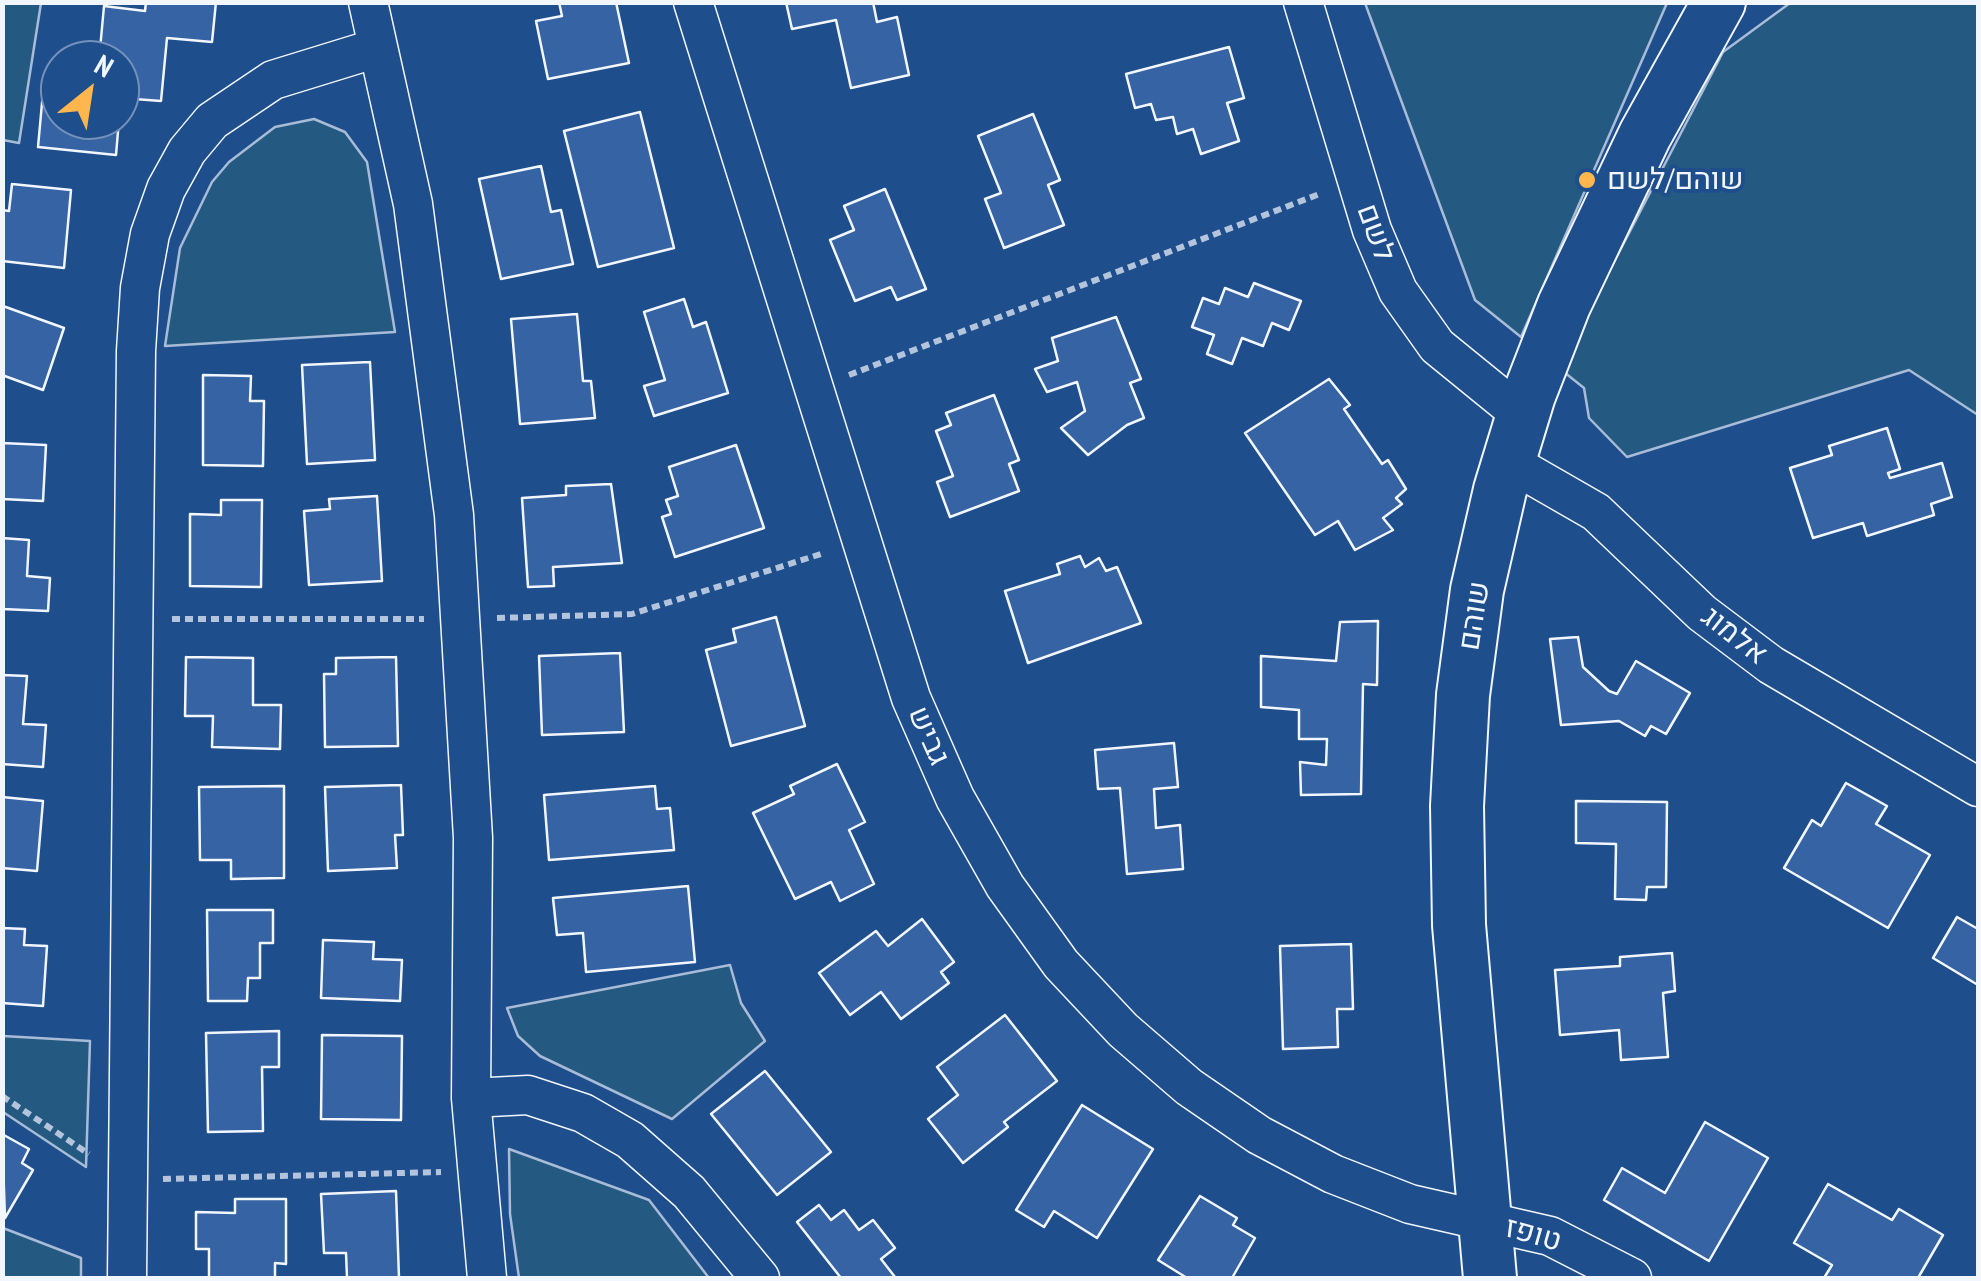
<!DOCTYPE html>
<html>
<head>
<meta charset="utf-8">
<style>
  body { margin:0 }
  #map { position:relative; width:1981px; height:1281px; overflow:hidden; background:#1f4e8c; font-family:"PT Sans Narrow",sans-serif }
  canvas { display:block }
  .frame { position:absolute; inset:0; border:5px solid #f2f6ff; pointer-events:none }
  .north { position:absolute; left:40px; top:40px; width:100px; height:100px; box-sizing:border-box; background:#1f4e8c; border:2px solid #7391ba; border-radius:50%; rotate:30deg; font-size:28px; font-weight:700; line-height:40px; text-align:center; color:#f2f6ff }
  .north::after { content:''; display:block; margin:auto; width:35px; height:45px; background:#ffb74d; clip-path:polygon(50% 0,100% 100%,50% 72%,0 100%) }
</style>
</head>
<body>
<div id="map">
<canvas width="1981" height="1281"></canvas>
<div class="frame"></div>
<div class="north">N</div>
</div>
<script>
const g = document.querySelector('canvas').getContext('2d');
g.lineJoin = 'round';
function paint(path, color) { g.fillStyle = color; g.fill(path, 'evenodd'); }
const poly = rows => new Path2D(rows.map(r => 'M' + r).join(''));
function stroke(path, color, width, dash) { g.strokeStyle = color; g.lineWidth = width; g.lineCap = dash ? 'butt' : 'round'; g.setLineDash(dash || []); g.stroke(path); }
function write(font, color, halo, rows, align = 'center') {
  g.font = font + ' "PT Sans Narrow",Heebo,sans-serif'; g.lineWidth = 8; g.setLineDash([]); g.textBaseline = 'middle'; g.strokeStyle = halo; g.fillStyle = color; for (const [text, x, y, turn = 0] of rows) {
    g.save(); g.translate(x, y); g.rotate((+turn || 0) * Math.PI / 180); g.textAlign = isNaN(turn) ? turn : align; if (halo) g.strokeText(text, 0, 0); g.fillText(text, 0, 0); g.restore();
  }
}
const green = poly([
  [2,3,41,3,19,143,3,140,2,3],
  [1365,3,1667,3,1521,337,1475,300,1365,3],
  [1790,3,1978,3,1978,415,1909,370,1627,457,1589,418,1584,388,1559,368,1723,52,1790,3],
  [314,119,345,132,367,162,395,332,165,346,180,248,212,182,229,162,275,127,314,119],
  [730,965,741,1003,765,1041,672,1119,540,1056,518,1036,507,1008,730,965],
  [3,1036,90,1041,86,1167,3,1112,3,1036],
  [509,1149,649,1200,709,1278,519,1278,510,1214,509,1149],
  [3,1228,81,1258,81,1278,3,1278,3,1228]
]);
const building = poly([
  [146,2,216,2,212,42,167,38,161,101,121,98,120,108,120,60,99,60,104,6,145,11,146,2],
  [559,2,616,2,629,63,548,79,536,21,562,16,559,2],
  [786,2,873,2,877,22,897,17,909,75,851,88,836,20,792,29,786,2],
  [1229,47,1244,98,1227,103,1239,141,1201,154,1193,129,1177,134,1173,117,1156,120,1151,104,1135,108,1126,74,1229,47],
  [44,81,60,83,60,120,119,120,116,155,38,147,44,81],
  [640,112,674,248,598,267,564,131,640,112],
  [1033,114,1060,180,1048,185,1064,225,1004,248,985,199,1001,193,978,136,1033,114],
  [541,166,551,212,561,210,573,264,501,279,479,179,541,166],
  [12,184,71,190,64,268,2,261,2,210,9,211,12,184],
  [885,189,926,289,897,300,891,287,855,301,830,240,854,230,844,206,885,189],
  [1254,283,1301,301,1289,330,1272,323,1263,346,1242,338,1232,364,1207,354,1214,335,1192,327,1203,298,1219,304,1225,288,1248,297,1254,283],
  [684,299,693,327,706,322,728,393,654,416,644,386,665,380,644,312,684,299],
  [3,306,64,328,43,390,2,375,3,306],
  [577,314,583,381,591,381,595,418,520,424,511,319,577,314],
  [1116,317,1141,379,1130,383,1144,418,1127,425,1088,455,1061,428,1085,411,1077,382,1047,392,1035,369,1058,361,1052,338,1116,317],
  [370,362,375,460,307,464,302,365,370,362],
  [203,375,251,376,250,401,264,401,263,466,203,465,203,375],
  [1329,379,1350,405,1344,409,1382,464,1388,460,1406,489,1396,498,1402,504,1383,518,1393,530,1355,550,1338,521,1315,535,1245,433,1329,379],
  [994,395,1019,460,1009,464,1019,491,950,517,937,482,953,476,936,431,951,425,946,413,994,395],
  [1887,428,1900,469,1888,473,1890,478,1942,463,1952,497,1931,504,1934,515,1867,536,1863,523,1813,538,1790,468,1832,455,1829,446,1887,428],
  [2,443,46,445,43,501,2,499,2,443],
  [736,445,764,528,675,557,662,517,671,514,666,500,678,496,669,467,736,445],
  [611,484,622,563,553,567,554,586,528,587,522,498,566,495,566,486,611,484],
  [377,496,382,581,309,585,304,511,330,509,329,499,377,496],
  [221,500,262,500,261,587,190,586,190,514,221,515,221,500],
  [2,538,29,540,27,576,50,578,48,611,2,609,2,538],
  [1080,556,1085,567,1099,558,1106,571,1117,567,1141,623,1028,663,1005,591,1060,574,1057,564,1080,556],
  [776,617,805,726,731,746,706,650,736,642,733,629,776,617],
  [1378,621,1377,685,1363,684,1361,794,1301,795,1300,762,1326,765,1327,739,1299,739,1299,710,1261,707,1261,656,1336,661,1340,622,1378,621],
  [1578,637,1583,667,1609,691,1617,694,1636,661,1690,693,1666,734,1651,726,1645,736,1619,721,1561,725,1550,639,1578,637],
  [620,653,624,732,542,735,539,656,620,653],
  [186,657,253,658,253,705,281,705,280,749,212,747,213,716,185,716,186,657],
  [396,657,398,746,325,747,324,674,336,674,336,658,396,657],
  [2,675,27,676,23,724,46,725,43,767,2,764,2,675],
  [1174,743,1178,787,1154,789,1156,828,1180,825,1183,869,1127,874,1120,788,1098,789,1095,750,1174,743],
  [837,764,865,822,849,830,874,884,840,901,831,882,795,899,753,813,794,794,790,786,837,764],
  [1846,783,1887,806,1876,824,1930,855,1888,928,1784,868,1812,820,1821,826,1846,783],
  [401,785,403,835,395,835,397,868,328,871,325,787,401,785],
  [284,786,284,878,231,879,231,860,200,860,199,787,284,786],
  [655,786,657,809,670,808,674,850,549,860,544,795,655,786],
  [2,797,43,801,37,871,2,868,2,797],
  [1576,801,1667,802,1666,887,1647,887,1646,900,1615,899,1616,844,1576,843,1576,801],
  [688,886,695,962,586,972,583,933,557,935,553,898,688,886],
  [207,910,273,910,273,943,260,943,260,978,248,978,247,1001,208,1001,207,910],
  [1957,917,1978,929,1978,985,1933,958,1957,917],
  [922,919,954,962,941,972,949,983,901,1019,881,992,850,1015,819,973,876,931,888,946,922,919],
  [2,928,25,929,24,945,47,946,43,1006,2,1003,2,928],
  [323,940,374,942,373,959,402,960,400,1001,321,998,323,940],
  [1351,944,1353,1009,1337,1009,1338,1047,1283,1049,1280,946,1351,944],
  [1672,953,1675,991,1663,993,1668,1057,1621,1060,1619,1030,1560,1035,1555,970,1620,966,1620,957,1672,953],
  [1005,1015,1057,1081,1004,1122,1008,1127,963,1163,928,1119,958,1095,937,1067,1005,1015],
  [279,1031,279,1067,262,1067,263,1131,208,1132,206,1033,279,1031],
  [322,1035,402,1036,401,1120,321,1119,322,1035],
  [765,1071,831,1152,777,1195,711,1114,765,1071],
  [1082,1105,1153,1149,1097,1238,1054,1211,1044,1227,1016,1210,1082,1105],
  [1705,1122,1768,1158,1709,1261,1604,1200,1622,1168,1665,1193,1705,1122],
  [2,1134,29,1149,22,1163,33,1170,5,1218,2,1134],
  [1828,1184,1892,1220,1899,1209,1943,1235,1918,1278,1824,1278,1832,1265,1794,1243,1828,1184],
  [396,1191,399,1278,347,1278,346,1253,324,1253,321,1194,396,1191],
  [1200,1196,1237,1218,1233,1225,1255,1238,1232,1278,1187,1278,1158,1260,1200,1196],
  [235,1199,286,1199,286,1264,275,1263,275,1278,209,1278,209,1249,196,1249,196,1212,235,1213,235,1199],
  [819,1205,831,1220,844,1210,859,1230,873,1220,895,1248,881,1259,895,1277,841,1278,797,1222,819,1205]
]);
const path = poly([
  [849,375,1322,193],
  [497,618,632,614,824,553],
  [172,619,424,619],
  [2,1096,89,1154],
  [163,1179,441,1172]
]);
const street = poly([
  [368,2,413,204,454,515,473,838,471,1098,487,1278],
  [693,2,911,698,955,798,1005,886,1061,964,1123,1030,1189,1087,1259,1135,1333,1174,1410,1204,1550,1236,1632,1278],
  [1303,2,1372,230,1398,291,1437,346,1523,416],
  [1509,462,1596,512,1702,613,1771,665,1978,787],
  [471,1098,528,1095,583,1113,630,1140,689,1192,760,1278],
  [127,1278,136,351,140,288,150,234,166,189,187,151,212,121,273,80,377,48]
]);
const secondary = poly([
  [1490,1278,1459,925,1457,806,1463,695,1477,590,1500,490,1529,395,1564,305,1645,135,1719,2]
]);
const markers = [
  [1587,180,10,"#ffb74d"]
];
const poiNames = [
  ["שוהם/לשם",1607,180]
];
const streetNames = [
  ["לשם",1375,233,70],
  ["שוהם",1475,616,-81],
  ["אלמוג",1734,636,38],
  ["גביש",928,736,66],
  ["טופז",1533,1235,16]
];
paint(green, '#245a82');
stroke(green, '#a8bbd7', 2.5);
paint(building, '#3563a3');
stroke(building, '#f2f6ff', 2.5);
stroke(street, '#f2f6ff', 41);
stroke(secondary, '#f2f6ff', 56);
stroke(path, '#b3c4dc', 6, [8, 5]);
stroke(street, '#1f4e8c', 38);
stroke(secondary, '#1f4e8c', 52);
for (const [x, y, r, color] of markers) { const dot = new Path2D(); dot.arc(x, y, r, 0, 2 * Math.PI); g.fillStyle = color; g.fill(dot); stroke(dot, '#1f4e8c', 4); }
write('30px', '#f2f6ff', '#1f4e8c', poiNames, 'left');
write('30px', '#f2f6ff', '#1f4e8c', streetNames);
</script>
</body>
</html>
